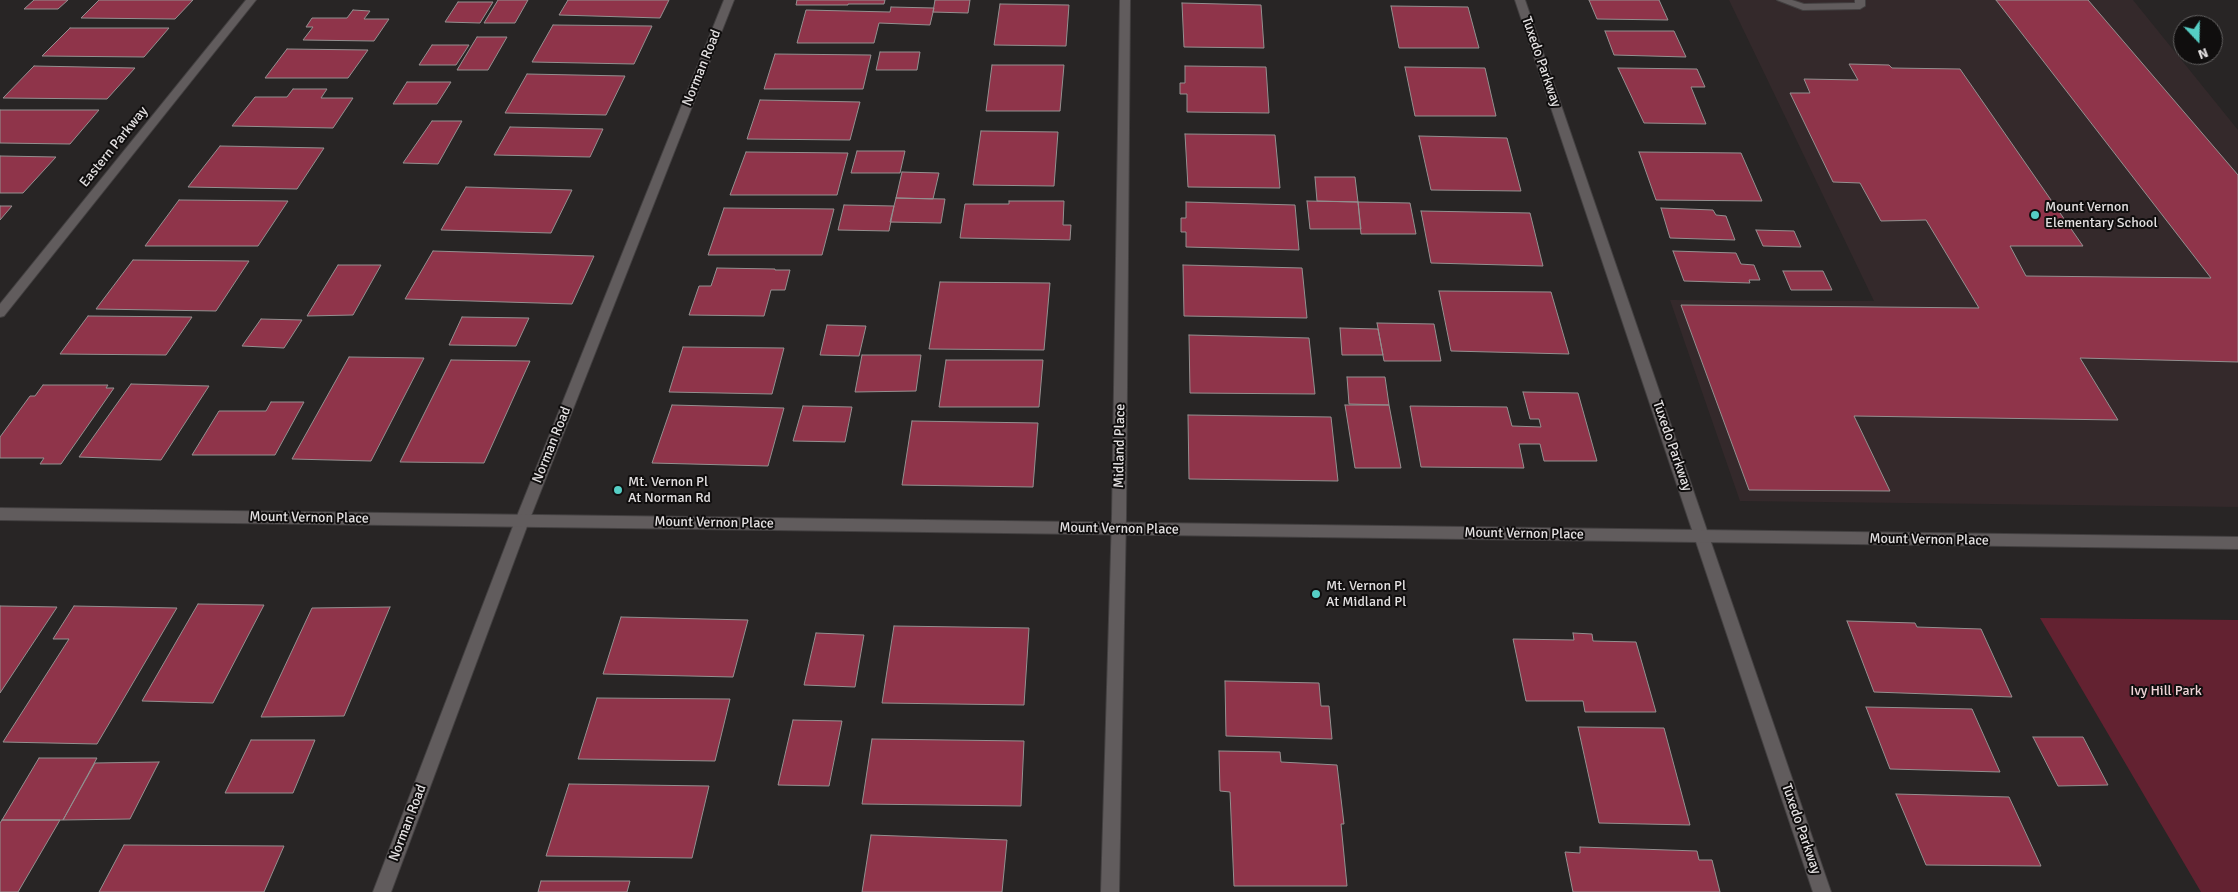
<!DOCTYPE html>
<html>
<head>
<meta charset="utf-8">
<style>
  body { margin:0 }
  #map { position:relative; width:2238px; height:892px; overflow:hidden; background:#282525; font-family:Signika,sans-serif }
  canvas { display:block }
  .north { position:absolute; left:2173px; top:15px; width:50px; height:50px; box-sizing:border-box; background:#100e0e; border:1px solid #646262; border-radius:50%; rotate:159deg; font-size:14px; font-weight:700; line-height:20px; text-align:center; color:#e3e0e1 }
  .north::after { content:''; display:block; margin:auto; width:18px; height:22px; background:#55cec5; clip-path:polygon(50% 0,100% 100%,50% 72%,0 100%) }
</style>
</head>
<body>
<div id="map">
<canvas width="2238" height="892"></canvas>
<div class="north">N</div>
</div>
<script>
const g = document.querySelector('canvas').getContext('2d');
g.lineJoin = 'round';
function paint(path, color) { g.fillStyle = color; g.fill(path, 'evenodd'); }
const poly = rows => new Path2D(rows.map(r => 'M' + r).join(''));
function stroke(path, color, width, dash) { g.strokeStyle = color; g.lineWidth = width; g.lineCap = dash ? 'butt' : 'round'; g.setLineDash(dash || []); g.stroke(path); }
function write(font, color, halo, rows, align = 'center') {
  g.font = font + ' Signika,sans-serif'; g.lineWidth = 4; g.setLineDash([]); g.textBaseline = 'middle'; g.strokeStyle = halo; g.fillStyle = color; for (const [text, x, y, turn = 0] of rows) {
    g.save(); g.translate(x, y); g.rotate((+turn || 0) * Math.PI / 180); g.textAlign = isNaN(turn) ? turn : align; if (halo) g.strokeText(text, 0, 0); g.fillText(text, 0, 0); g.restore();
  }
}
const built = poly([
  [1729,0,2133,0,2238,130,2238,507,1740,501,1670,300,1874,301]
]);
const green = poly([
  [2040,618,2238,620,2238,892,2201,892]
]);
const building = poly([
  [34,0,68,0,58,9,24,9,34,0],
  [99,0,193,0,175,19,81,18,99,0],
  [498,0,528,0,515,23,484,23,498,0],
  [568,0,669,0,660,18,559,15,568,0],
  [797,0,885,0,884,4,848,4,848,5,796,5,797,0],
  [935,0,970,0,968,13,933,12,935,0],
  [1589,0,1659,0,1668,20,1597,19,1589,0],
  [1996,0,2088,0,2238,175,2238,362,2080,358,2118,420,1854,416,1890,491,1749,490,1681,305,1979,308,1926,220,1881,221,1860,183,1833,182,1790,93,1810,93,1804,79,1858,80,1849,64,1889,65,1892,68,1960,69,2083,246,2010,246,2026,276,2211,278,1996,0],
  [458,2,493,2,480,23,445,22,458,2],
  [1182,3,1261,5,1264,48,1184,47,1182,3],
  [1000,4,1069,5,1066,46,994,45,1000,4],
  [1391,6,1468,7,1479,48,1399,48,1391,6],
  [891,7,934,8,930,25,879,23,874,43,797,43,806,10,890,12,891,7],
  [353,10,370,11,364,19,389,19,374,41,303,40,313,27,306,27,312,18,347,18,353,10],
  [553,25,652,26,634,64,532,62,553,25],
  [70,28,169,28,144,57,42,56,70,28],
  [1605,31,1674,31,1686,57,1614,55,1605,31],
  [477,37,507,37,488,70,457,70,477,37],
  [432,45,469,45,456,65,419,65,432,45],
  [287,49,368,50,348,78,265,78,287,49],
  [880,52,920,52,917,70,876,70,880,52],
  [775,54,871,55,863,89,764,89,775,54],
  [992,65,1064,65,1060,111,986,111,992,65],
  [34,66,135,68,107,99,3,98,34,66],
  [1185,66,1266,67,1269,113,1187,112,1187,94,1180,94,1180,83,1185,83,1185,66],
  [1405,67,1485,68,1496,116,1415,116,1405,67],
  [1618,68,1697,69,1705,87,1691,87,1706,124,1644,123,1618,68],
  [527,74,625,76,606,115,505,113,527,74],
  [407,82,451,82,437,104,393,104,407,82],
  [293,89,327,89,321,98,353,98,333,128,232,126,255,97,287,97,293,89],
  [760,100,860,102,850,140,747,139,760,100],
  [0,110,99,110,70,144,0,143,0,110],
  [432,121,462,121,438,164,403,163,432,121],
  [510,127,603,129,590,157,494,155,510,127],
  [981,131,1058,132,1054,186,973,185,981,131],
  [1185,134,1275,135,1280,188,1188,187,1185,134],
  [1419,136,1507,138,1521,191,1431,190,1419,136],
  [220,146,324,148,297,189,188,187,220,146],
  [857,151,905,151,900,173,851,173,857,151],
  [746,152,848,153,837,195,730,195,746,152],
  [1639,152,1741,153,1762,201,1656,200,1639,152],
  [0,156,56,157,23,193,0,193,0,156],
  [902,172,939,173,933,199,896,198,902,172],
  [1315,177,1355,177,1358,202,1317,201,1315,177],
  [466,187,572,190,551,233,441,230,466,187],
  [896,198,945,199,941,223,890,222,896,198],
  [179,200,288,201,258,246,145,246,179,200],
  [1009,201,1064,201,1063,225,1071,225,1070,240,960,238,965,204,1009,204,1009,201],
  [1307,201,1358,202,1361,229,1310,229,1307,201],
  [1186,202,1295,205,1299,250,1186,247,1186,232,1181,232,1181,218,1186,218,1186,202],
  [1358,202,1410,203,1416,234,1361,234,1358,202],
  [844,205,894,206,889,231,838,230,844,205],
  [0,206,12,206,0,220,0,206],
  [724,208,834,209,822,255,708,255,724,208],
  [1661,208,1713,210,1716,215,1726,216,1735,240,1670,238,1661,208],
  [1421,211,1530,213,1543,266,1431,263,1421,211],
  [1756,230,1794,231,1801,247,1763,246,1756,230],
  [433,251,594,256,572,304,405,299,433,251],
  [1673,251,1736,253,1741,264,1754,265,1760,280,1749,280,1750,283,1684,281,1673,251],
  [133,260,249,261,216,311,96,309,133,260],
  [338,265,381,265,353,315,307,316,338,265],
  [1183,265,1302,268,1307,318,1184,316,1183,265],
  [717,268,775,269,775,270,790,270,785,290,771,290,764,316,689,315,699,286,711,286,717,268],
  [1783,271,1823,271,1832,290,1791,290,1783,271],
  [940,282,1050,283,1044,350,929,349,940,282],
  [1439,291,1551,292,1569,354,1451,351,1439,291],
  [88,316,192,317,166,355,60,354,88,316],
  [462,317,529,318,516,346,449,345,462,317],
  [261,319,302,320,284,348,242,346,261,319],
  [1377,323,1434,324,1441,361,1384,361,1377,323],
  [827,325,866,326,859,356,820,355,827,325],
  [1340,328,1378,329,1383,355,1342,355,1340,328],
  [1189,335,1309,338,1315,394,1190,393,1189,335],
  [683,347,784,348,772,394,669,392,683,347],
  [862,355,921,355,916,391,855,392,862,355],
  [349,357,424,358,371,461,292,459,349,357],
  [451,360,530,361,484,463,400,462,451,360],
  [946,360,1043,360,1039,407,939,407,946,360],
  [1347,377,1385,377,1389,405,1349,404,1347,377],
  [131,384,209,386,161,460,79,457,131,384],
  [43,385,108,385,106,388,114,388,61,464,40,464,44,458,0,458,0,437,30,396,35,396,43,385],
  [1523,392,1578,393,1597,461,1544,461,1540,444,1519,444,1524,468,1421,467,1410,406,1507,407,1512,426,1541,427,1539,419,1530,419,1523,392],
  [271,402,304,402,275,455,192,455,219,411,266,411,271,402],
  [672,405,784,408,768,466,652,463,672,405],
  [1345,405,1389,405,1401,468,1355,468,1345,405],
  [803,406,852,407,845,442,793,441,803,406],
  [1188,415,1331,417,1338,481,1189,479,1188,415],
  [912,421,1038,423,1033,487,902,485,912,421],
  [198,604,264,605,213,703,142,701,198,604],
  [0,606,57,607,0,693,0,606],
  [74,606,177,608,97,744,3,742,69,639,53,639,74,606],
  [390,607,344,716,261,717,312,608,390,607],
  [621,617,748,620,733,677,603,674,621,617],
  [1847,621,1915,623,1917,627,1981,629,2012,697,1874,692,1847,621],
  [894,626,1029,628,1024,705,882,703,894,626],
  [816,633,864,635,855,687,804,685,816,633],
  [1573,633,1592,634,1593,641,1636,642,1656,712,1585,712,1583,701,1526,701,1513,639,1574,640,1573,633],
  [1225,681,1319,683,1321,706,1329,706,1332,739,1226,736,1225,681],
  [597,698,730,699,715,761,578,759,597,698],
  [1866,707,1972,709,2000,772,1890,769,1866,707],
  [793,720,842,721,829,786,778,785,793,720],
  [1578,727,1664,728,1690,825,1599,823,1578,727],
  [2033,737,2083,737,2108,785,2058,786,2033,737],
  [872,739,1024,741,1021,806,862,804,872,739],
  [251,740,315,740,293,793,225,793,251,740],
  [1219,751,1280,752,1281,762,1337,765,1344,824,1341,824,1347,886,1234,886,1230,792,1220,791,1219,751],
  [39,758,97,758,63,820,2,820,39,758],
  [159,762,130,819,63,820,95,763,159,762],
  [569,784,709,786,692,858,546,856,569,784],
  [1896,794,2009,797,2041,866,1926,865,1896,794],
  [2,820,60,820,18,892,0,892,0,823,2,820],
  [871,835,1007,840,1002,892,862,892,871,835],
  [124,845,284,846,264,892,99,892,124,845],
  [1580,847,1697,851,1699,860,1712,860,1720,892,1573,892,1565,852,1580,853,1580,847],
  [541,881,630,881,627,892,538,892,541,881]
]);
const service = poly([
  [1777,0,1792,0,1804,4,1855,3,1855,0,1865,0,1865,6,1860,9,1803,10,1777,0]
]);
const minor = poly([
  [724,0,734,0,529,521,391,892,373,892,515,521,724,0],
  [1120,0,1130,0,1126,516,1119,892,1101,892,1112,516,1120,0],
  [1515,0,1525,0,1831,892,1813,892,1515,0]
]);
const tertiary = poly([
  [246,0,256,0,4,316,0,317,0,304,246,0],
  [0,508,2238,537,2238,549,0,520,0,508]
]);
const markers = [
  [2035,215,5,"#55cec5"],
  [618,490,5,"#55cec5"],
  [1316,594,5,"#55cec5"]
];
const streetNames = [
  ["Tuxedo Parkway",1541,62,71],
  ["Norman Road",702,68,-68],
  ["Eastern Parkway",114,147,-51],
  ["Norman Road",552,445,-68],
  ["Midland Place",1120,446,-89],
  ["Tuxedo Parkway",1672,446,71],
  ["Mount Vernon Place",309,518,1],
  ["Mount Vernon Place",714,523,1],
  ["Mount Vernon Place",1119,529,1],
  ["Mount Vernon Place",1524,534,1],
  ["Mount Vernon Place",1929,540,1],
  ["Norman Road",408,823,-69],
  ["Tuxedo Parkway",1801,829,71]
];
const poiNames = [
  ["Mount Vernon",2045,207],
  ["Elementary School",2045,223],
  ["Mt. Vernon Pl",628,482],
  ["At Norman Rd",628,498],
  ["Mt. Vernon Pl",1326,586],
  ["At Midland Pl",1326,602]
];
const parkNames = [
  ["Ivy Hill Park",2166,691]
];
paint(built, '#34292b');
paint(green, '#632231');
paint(building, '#8f344a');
stroke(building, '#949090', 1);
stroke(service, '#434041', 2);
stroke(minor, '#434041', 2);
stroke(tertiary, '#434041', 2);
paint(service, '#615c5d');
paint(minor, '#615c5d');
paint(tertiary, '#615c5d');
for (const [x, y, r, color] of markers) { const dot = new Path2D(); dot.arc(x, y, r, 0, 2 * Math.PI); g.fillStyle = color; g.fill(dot); stroke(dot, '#100e0e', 2); }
write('14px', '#e3e0e1', '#100e0e', streetNames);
write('14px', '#e3e0e1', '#100e0e', poiNames, 'left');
write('14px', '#f0d5d8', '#100e0e', parkNames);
</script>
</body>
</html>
